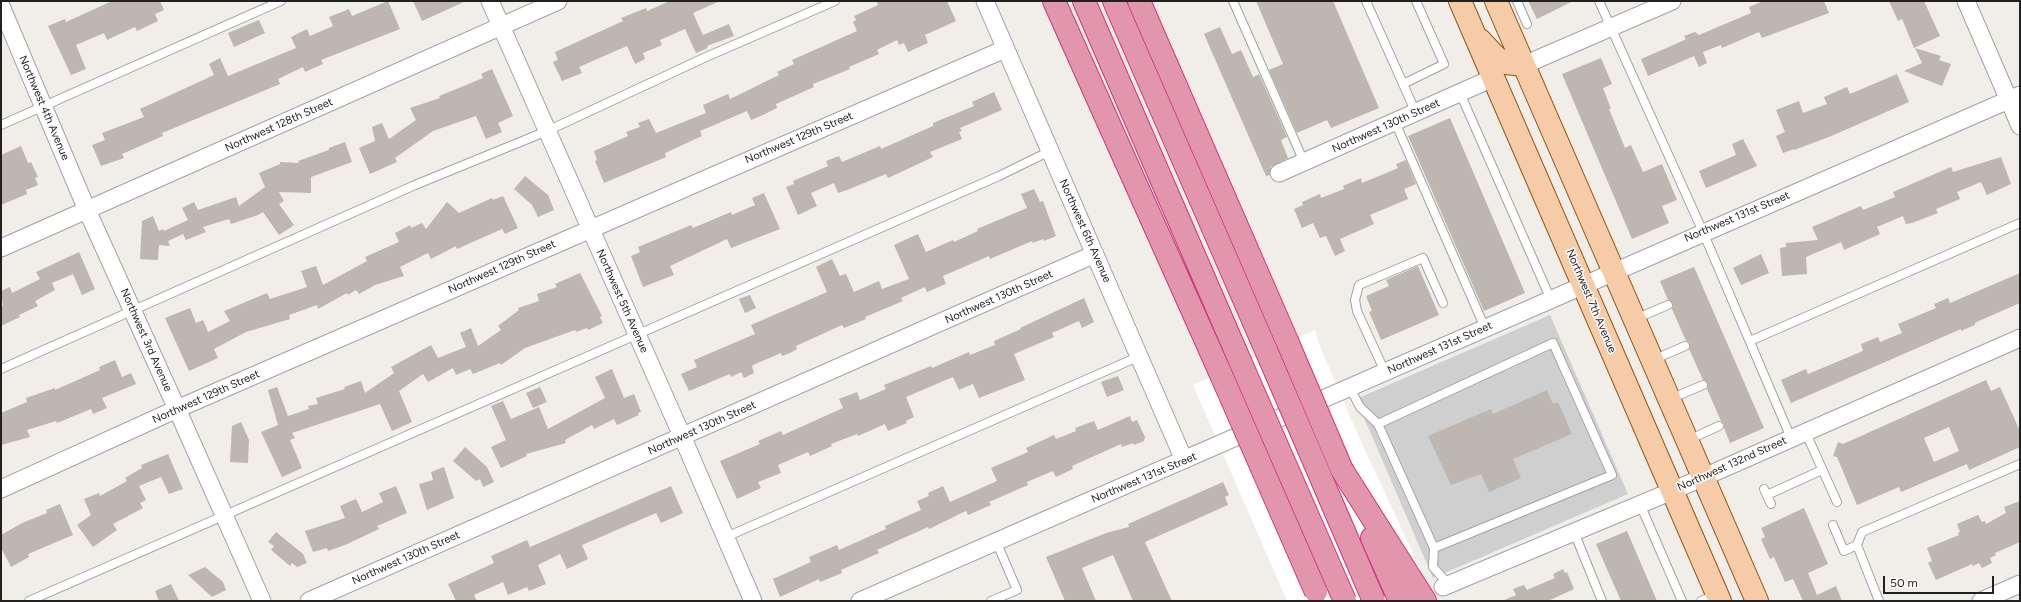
<!DOCTYPE html>
<html>
<head>
<meta charset="utf-8">
<style>
  body { margin:0 }
  #map { position:relative; width:2021px; height:602px; overflow:hidden; background:#f1ede9; font-family:Figtree,sans-serif }
  canvas { display:block }
  .frame { position:absolute; inset:0; border:2px solid #212121; pointer-events:none }
  .scale { position:absolute; left:1883px; top:576px; width:111px; height:18px; box-sizing:border-box; border:2px solid #212121; border-top:0; padding-left:5px; font-size:12px; line-height:14px; white-space:nowrap; color:#212121; -webkit-text-stroke:3px #fff; paint-order:stroke }
</style>
</head>
<body>
<div id="map">
<canvas width="2021" height="602"></canvas>
<div class="frame"></div>
<div class="scale">50 m</div>
</div>
<script>
const g = document.querySelector('canvas').getContext('2d');
g.lineJoin = 'round';
function paint(path, color) { g.fillStyle = color; g.fill(path, 'evenodd'); }
const poly = rows => new Path2D(rows.map(r => 'M' + r).join(''));
function stroke(path, color, width, dash) { g.strokeStyle = color; g.lineWidth = width; g.lineCap = dash ? 'butt' : 'round'; g.setLineDash(dash || []); g.stroke(path); }
function write(font, color, halo, rows, align = 'center') {
  g.font = font + ' Figtree,sans-serif'; g.lineWidth = 3; g.setLineDash([]); g.textBaseline = 'middle'; g.strokeStyle = halo; g.fillStyle = color; for (const [text, x, y, turn = 0] of rows) {
    g.save(); g.translate(x, y); g.rotate((+turn || 0) * Math.PI / 180); g.textAlign = isNaN(turn) ? turn : align; if (halo) g.strokeText(text, 0, 0); g.fillText(text, 0, 0); g.restore();
  }
}
const religious = poly([
  [1550,315,1628,494,1433,578,1356,399]
]);
const pier = poly([
  [1315,330,1319,344,1358,435,1435,601,1287,601,1193,385]
]);
const building = poly([
  [112,1,160,1,164,10,155,14,158,21,137,31,135,27,107,40,104,33,76,45,86,69,71,75,48,26,65,19,66,22],
  [388,1,400,29,321,60,323,64,305,72,303,67,278,79,280,84,162,133,163,136,122,154,124,158,101,166,92,145,105,140,102,133,144,117,140,109,214,75,209,64,220,58,228,76,296,48,291,37,307,29,310,36,333,26,329,17,349,9,352,16],
  [413,1,466,1,422,21],
  [670,1,720,1,693,13,703,35,729,24,734,36,707,46,708,48,696,53,685,29,660,40,662,45,643,53,645,59,635,64,627,46,579,67,582,73,562,81,553,62,558,60,555,52,623,21,621,18,646,8,647,11],
  [876,1,947,1,956,21,925,35,928,43,908,52,904,43,899,45,897,40,877,50,879,54,849,67,850,69,813,84,814,87,776,104,777,108,763,115,751,120,747,111,700,131,702,136,665,153,666,157,604,183,595,161,597,160,594,151,628,136,626,132,640,127,638,123,649,119,656,133,706,113,703,105,728,94,730,99,779,75,777,72,794,64,792,60,857,31,853,22,856,20,854,16,878,5],
  [1256,1,1333,1,1379,108,1331,128,1327,120,1297,133,1269,70,1283,64],
  [1528,1,1573,1,1537,19],
  [1763,1,1824,1,1829,13,1762,38,1759,32,1722,48,1721,45,1703,52,1707,63,1699,67,1694,56,1648,76,1641,59,1678,43,1686,39,1684,36,1695,32,1699,35,1751,13,1749,7],
  [1889,1,1924,1,1940,36,1914,48,1902,19,1898,21],
  [259,20,265,33,234,47,228,33],
  [1220,27,1232,54,1241,50,1253,77,1259,74,1287,137,1281,140,1288,158,1271,167,1270,175,1266,176,1204,34],
  [1915,48,1941,56,1939,60,1951,64,1942,86,1904,71,1922,63],
  [1601,58,1612,84,1603,88,1611,109,1609,109,1625,148,1631,145,1643,172,1662,164,1677,200,1662,206,1669,223,1632,239,1562,74],
  [492,69,513,116,498,123,502,132,486,139,476,116,433,131,395,158,397,162,370,174,359,148,375,141,372,127,382,123,389,139,416,120,410,108,440,98,439,96,483,78,481,74],
  [1897,74,1909,102,1829,137,1794,150,1794,149,1783,153,1776,136,1785,132,1776,110,1799,101,1803,113,1827,104,1824,97,1847,87,1850,94],
  [994,92,1002,110,960,128,962,131,959,132,962,139,930,152,933,157,888,178,886,174,847,190,838,193,834,183,811,193,817,206,798,215,786,187,794,184,793,181,828,166,826,161,839,156,842,162,880,146,881,149,933,126,933,123,974,106,972,102],
  [1450,118,1525,293,1484,311,1408,136],
  [1743,139,1757,166,1706,188,1699,171,1736,155,1732,144],
  [345,142,352,162,311,177,311,193,279,192,284,201,279,204,294,225,279,235,263,212,258,215,231,224,229,219,203,227,206,232,186,240,183,234,168,241,170,246,159,245,158,260,140,259,142,221,153,216,159,231,163,229,164,231,188,220,182,208,194,202,198,210,236,197,239,206,265,187,259,173,280,164,280,162,299,163,298,161,329,150,329,148],
  [21,146,28,163,31,162,38,177,35,178,38,185,26,190,27,194,1,205,1,155],
  [2001,157,2011,184,1987,195,1981,182,1957,192,1960,199,1936,209,1938,213,1912,223,1906,224,1903,216,1877,227,1880,234,1844,250,1841,242,1806,257,1807,274,1782,276,1780,248,1786,247,1786,243,1818,240,1812,227,1861,206,1863,210,1895,197,1893,192,1951,167,1953,172],
  [1406,160,1416,184,1404,189,1408,199,1370,215,1374,224,1340,239,1345,251,1335,256,1326,236,1320,238,1313,223,1302,228,1294,209,1303,205,1302,202,1320,194,1321,198,1344,189,1343,186,1361,178,1362,183,1398,168,1396,164],
  [525,176,548,195,554,210,538,217,532,205,514,189],
  [1034,189,1040,202,1043,201,1056,236,1044,241,1043,239,1033,243,1032,241,990,259,989,256,943,276,946,284,927,292,925,287,901,298,903,301,865,317,866,319,844,328,842,325,796,346,797,349,790,353,782,356,781,353,753,365,752,367,754,373,744,378,741,372,731,377,730,374,689,391,681,374,697,367,694,360,755,334,751,325,827,292,816,267,832,259,840,276,846,274,854,292,879,281,882,289,909,279,894,245,918,234,926,252,953,240,954,242,978,231,977,229,1027,208,1021,194],
  [764,193,780,229,731,248,727,239,670,266,674,275,643,287,631,256,640,252,638,247,691,225,693,228,731,212,732,215,755,205,752,198],
  [503,196,518,228,505,234,502,229,457,249,456,246,431,259,428,253,400,267,404,276,375,285,359,294,356,290,348,295,347,293,318,309,317,305,289,315,290,319,246,332,214,349,218,358,189,371,165,318,190,308,196,323,203,320,208,332,230,321,224,311,267,293,270,299,307,287,301,271,316,266,323,285,367,261,365,257,399,242,395,233,410,225,411,228,422,223,426,229,447,202,459,213,492,198,493,200],
  [79,252,95,289,82,295,73,274,52,283,55,290,35,301,38,306,19,315,20,317,1,326,1,306,3,306,1,291,10,287,12,293,40,279,36,272],
  [1761,254,1769,273,1741,285,1733,268],
  [1418,266,1439,315,1381,340,1369,312,1372,311,1366,296,1389,286,1386,280],
  [1694,267,1764,428,1730,443,1724,428,1724,424,1721,421,1707,389,1708,383,1703,380,1689,349,1690,343,1686,341,1672,309,1673,303,1668,300,1660,281],
  [580,273,602,316,600,317,603,323,588,330,587,328,576,332,575,330,525,348,501,365,500,363,473,374,470,369,456,375,453,368,428,382,423,374,399,391,412,422,392,431,380,404,292,433,295,438,290,440,302,468,282,477,261,432,278,425,268,390,277,387,288,416,309,409,308,406,318,404,316,398,345,389,344,387,361,381,365,393,394,373,391,367,431,345,438,358,466,347,460,333,471,328,478,346,501,330,498,326,519,310,518,308,539,301,537,294,557,287,555,284],
  [2020,273,2020,303,1981,320,1975,323,1975,325,1961,331,1961,329,1791,403,1781,380,1806,369,1808,374,1863,351,1861,344,1878,337,1880,342,1902,333,1898,324,1936,308,1934,304,1948,298,1950,303],
  [750,295,756,308,745,313,739,299],
  [1084,298,1094,322,1082,328,1079,321,1052,333,1054,337,1014,354,1025,380,979,398,973,384,959,390,953,377,906,397,914,417,906,421,907,423,888,431,885,424,858,436,857,434,831,444,832,446,810,456,808,452,778,465,781,473,758,482,761,488,737,499,720,461,760,444,758,441,781,431,783,435,843,408,839,399,857,392,860,400,886,389,884,385,931,366,932,368,969,352,970,355,995,345,994,341,1021,329,1020,328],
  [115,360,122,377,131,373,136,384,102,398,107,408,93,414,91,409,57,423,56,421,27,430,30,437,1,445,1,413,27,402,26,398,55,388,55,390,100,370,99,367],
  [612,369,624,398,634,394,641,412,638,413,639,415,617,425,614,419,594,429,592,425,565,440,566,443,526,454,527,456,501,468,491,447,506,440,491,406,503,401,511,419,539,407,548,429,605,398,595,377],
  [1118,376,1124,390,1107,397,1101,382],
  [1986,380,1991,391,2000,387,2020,431,2020,447,1969,470,1967,464,1901,492,1899,487,1857,505,1837,457,1833,456,1838,442,1843,444],
  [1949,427,1959,451,1934,462,1924,438],
  [540,387,547,402,533,408,526,393],
  [1547,390,1553,404,1558,402,1572,434,1513,459,1521,478,1489,492,1481,474,1451,485,1428,436,1491,409,1493,414],
  [1130,416,1132,422,1137,420,1145,437,1144,441,1134,445,1133,443,1122,447,1121,444,1072,466,1073,469,1056,477,1053,471,1027,482,1028,485,989,502,991,505,968,515,966,511,929,529,928,527,877,550,879,553,841,570,842,573,820,582,819,579,780,597,773,579,811,562,809,557,837,545,839,550,886,529,885,526,921,510,917,501,929,496,928,493,943,486,950,502,997,481,991,468,1028,452,1026,448,1054,435,1056,439,1076,431,1075,428,1094,421,1098,430],
  [241,422,249,440,248,463,230,462,232,426],
  [465,447,487,467,494,482,483,487,480,479,476,481,453,461],
  [168,454,183,489,169,494,161,477,139,486,146,500,140,503,143,508,113,524,117,530,93,547,77,525,91,515,84,499,99,493,100,496,127,481,125,478,142,468,141,465],
  [444,467,454,498,427,510,419,484,433,480,431,472],
  [1223,482,1229,495,1225,497,1228,505,1145,542,1172,601,1133,601,1113,555,1082,568,1096,601,1065,601,1046,557,1106,533,1129,527,1128,524],
  [396,486,407,513,377,526,379,529,345,545,328,551,327,548,313,552,305,531,345,518,340,506,356,499,362,512,383,502,379,493],
  [671,486,683,513,661,523,656,513,582,545,588,559,567,569,560,554,538,565,546,584,529,591,527,587,508,595,503,582,474,595,477,601,456,601,448,584,494,563,491,556,527,540,530,547],
  [2020,501,2020,542,1995,553,1996,555,1990,558,1992,563,1982,568,1979,563,1973,566,1972,564,1936,580,1928,563,1932,561,1927,548,1959,535,1958,533,1960,532,1957,524,1978,515,1982,522,1985,521,1986,524,2006,513,2004,507],
  [60,504,73,535,28,554,29,557,11,567,1,548,1,535,22,523,47,513,46,510],
  [1804,508,1828,564,1808,573,1817,595,1836,586,1842,601,1803,601,1793,579,1785,582,1774,557,1770,559,1761,539,1765,537,1761,528],
  [1627,531,1657,601,1621,601,1596,544],
  [276,532,303,554,307,563,297,567,292,563,290,566,271,550,274,546,268,542],
  [205,567,223,582,226,590,212,597,188,575],
  [1563,569,1565,573,1567,572,1574,589,1548,601,1502,601,1516,595,1513,589,1524,585,1527,590,1555,578,1553,574],
  [171,584,179,601,159,601,155,591]
]);
const lane = poly([
  [1233,1,1304,162],
  [1366,1,1416,113],
  [1517,1,1527,24],
  [1599,1,1703,232,1791,438],
  [1403,84,1444,64,1416,1],
  [1460,93,1551,300],
  [1395,122,1485,328],
  [1,125,281,1],
  [1635,319,1668,305],
  [1750,341,2020,223],
  [1653,360,1685,346],
  [1,369,415,185,547,131,706,57,835,1],
  [1385,372,1357,311,1355,300,1359,285,1423,258,1443,303],
  [1350,388,1360,407,1378,424],
  [1670,399,1703,385],
  [1805,431,1837,502],
  [1688,440,1719,426],
  [1764,489,1771,504],
  [1767,495,1822,470],
  [1640,504,1682,601],
  [1833,525,1844,551,1857,545,1879,601],
  [1574,532,1602,601],
  [726,537,1140,356],
  [1857,545,1862,532,2020,464],
  [1434,548,1612,475,1553,343,1378,424,1434,548,1433,567,1449,585],
  [29,601,999,176,1050,151],
  [991,601,1017,590,996,541],
  [1701,601,1717,594]
]);
const street = poly([
  [490,1,682,436,753,601],
  [985,1,1184,460],
  [1966,1,2020,126],
  [1,6,87,210,177,409,262,601],
  [1524,65,1672,1],
  [1279,173,1493,78],
  [1,248,558,1],
  [1,489,177,409,1005,49],
  [1443,587,1672,491,2020,338],
  [309,601,1095,254],
  [860,601,2020,95],
  [1981,601,2020,584]
]);
const primary = poly([
  [1460,1,1720,601],
  [1496,1,1757,601],
  [1480,40,1497,58,1506,63,1524,65]
]);
const highway = poly([
  [1054,1,1219,370],
  [1084,1,1240,361],
  [1114,1,1266,350],
  [1139,1,1287,341],
  [1342,470,1425,601],
  [1372,538,1400,601]
]);
const highwayBridge = poly([
  [1287,341,1342,470],
  [1266,350,1374,601],
  [1240,361,1345,601],
  [1219,370,1316,592]
]);
const streetNames = [
  ["Northwest 4th Avenue",44,108,67],
  ["Northwest 128th Street",279,125,-24],
  ["Northwest 130th Street",1386,126,-24],
  ["Northwest 129th Street",799,138,-23],
  ["Northwest 131st Street",1737,217,-23],
  ["Northwest 6th Avenue",1085,231,66],
  ["Northwest 129th Street",502,267,-24],
  ["Northwest 130th Street",999,297,-24],
  ["Northwest 5th Avenue",622,301,66],
  ["Northwest 7th Avenue",1591,301,67],
  ["Northwest 3rd Avenue",146,340,66],
  ["Northwest 131st Street",1440,348,-24],
  ["Northwest 129th Street",206,397,-24],
  ["Northwest 130th Street",702,428,-24],
  ["Northwest 132nd Street",1732,464,-24],
  ["Northwest 131st Street",1144,478,-23],
  ["Northwest 130th Street",406,558,-24]
];
paint(religious, '#cfcfcf');
paint(pier, '#fff');
paint(building, '#beb6b1');
stroke(lane, '#a2a2a2', 10);
stroke(street, '#a2a2a2', 19);
stroke(primary, '#95550a', 24);
stroke(highway, '#d1347d', 24);
stroke(lane, '#fff', 8);
stroke(street, '#fff', 17);
stroke(primary, '#f6cba8', 22);
stroke(highway, '#e296ae', 22);
stroke(highwayBridge, '#d1347d', 24, []);
stroke(highwayBridge, '#e296ae', 22);
write('11px', '#212121', '#fff', streetNames);
</script>
</body>
</html>
